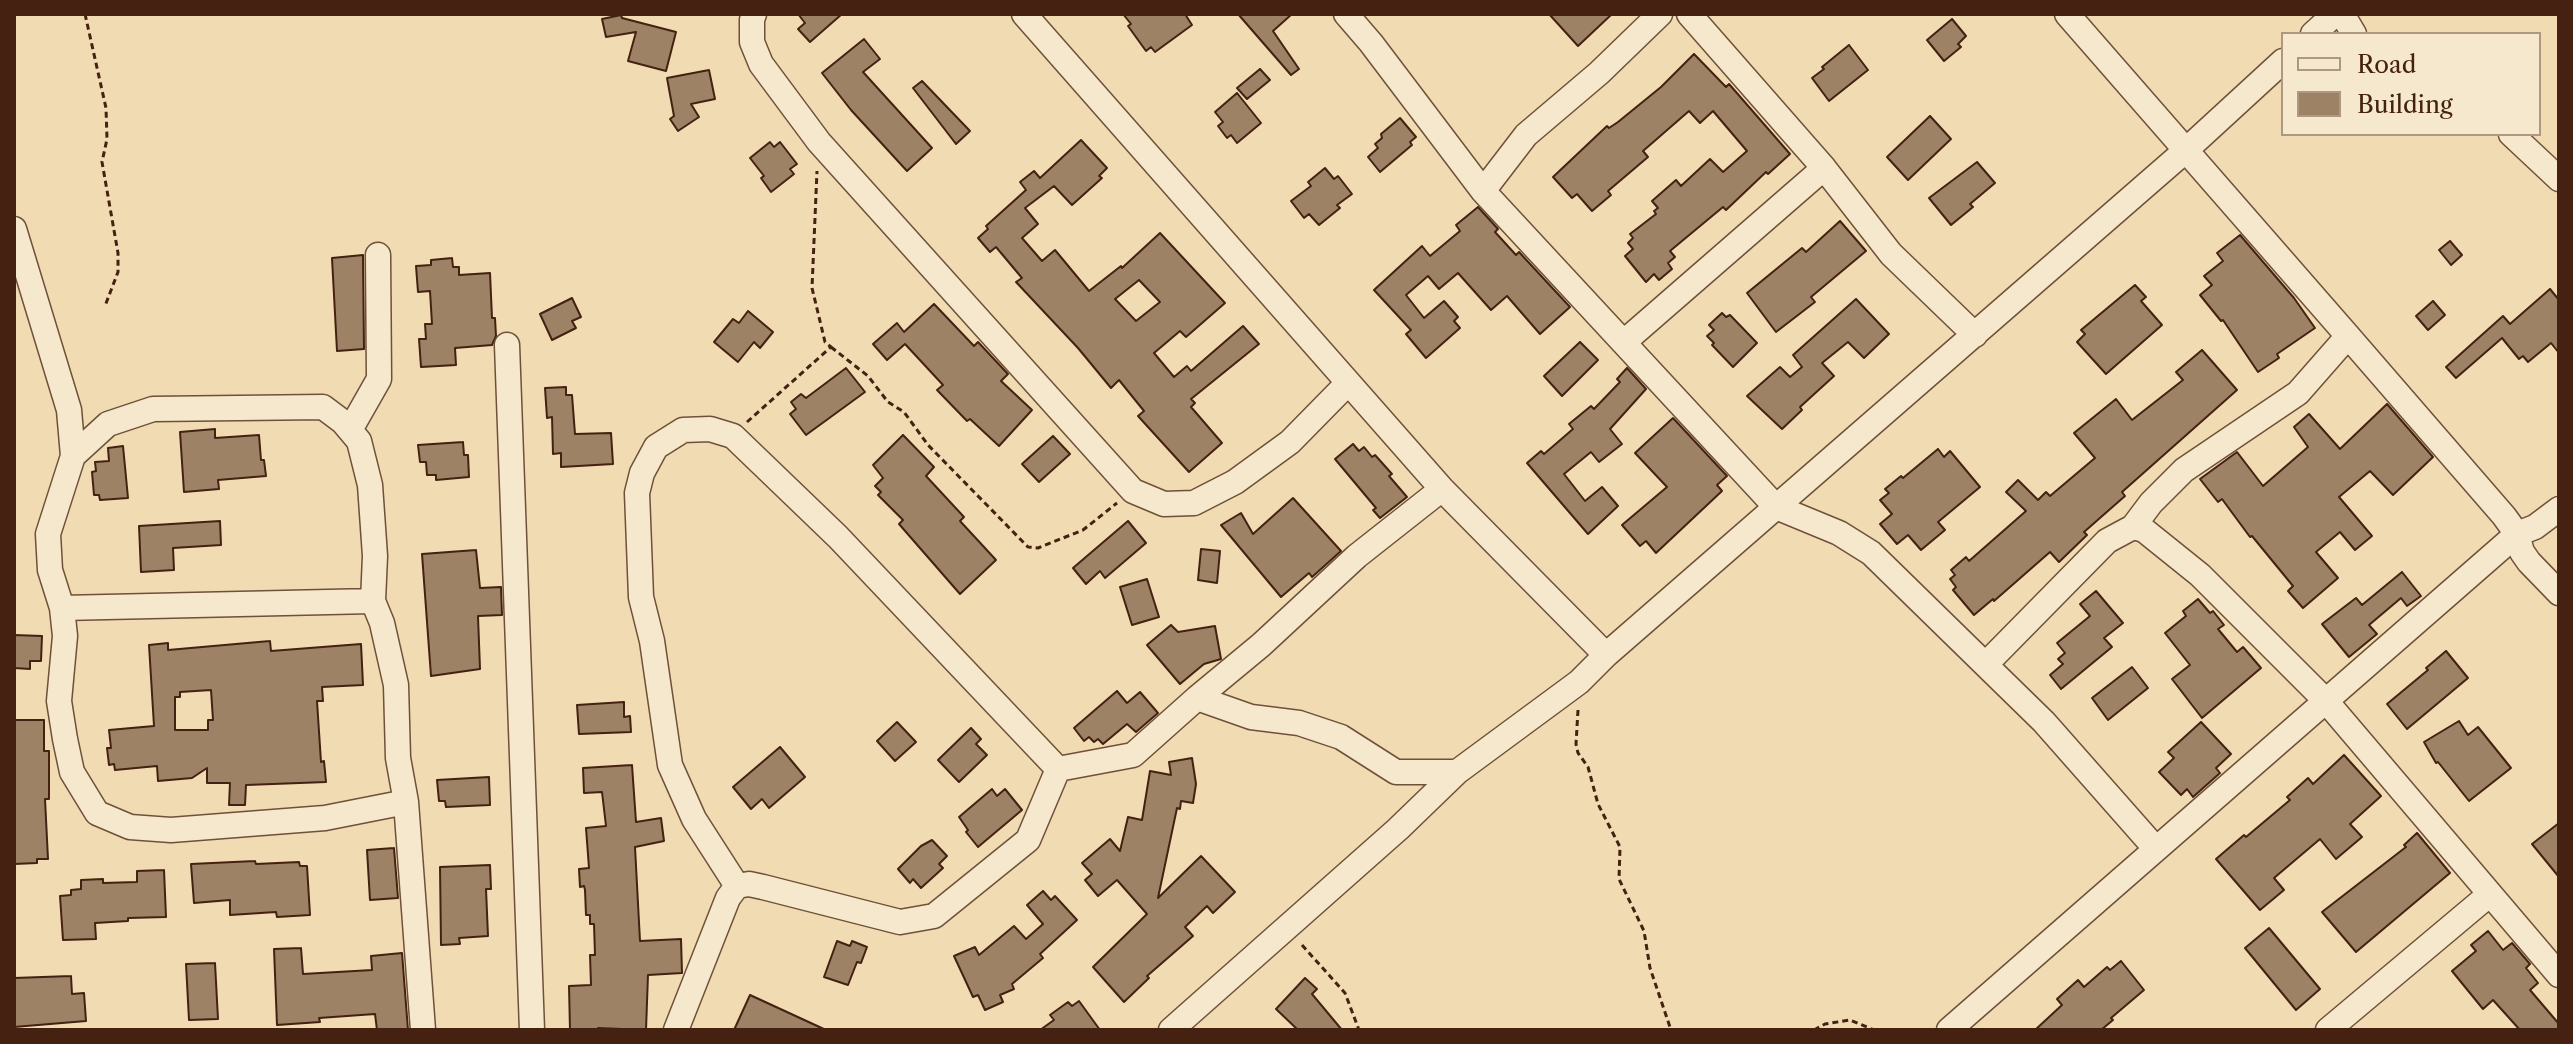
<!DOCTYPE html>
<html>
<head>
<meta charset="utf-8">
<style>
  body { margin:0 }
  #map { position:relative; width:2573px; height:1044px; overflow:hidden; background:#f0dbb2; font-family:"Libre Caslon Text",serif }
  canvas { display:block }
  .frame { position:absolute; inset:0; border:16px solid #442111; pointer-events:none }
  .legend { position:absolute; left:2281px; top:32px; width:260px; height:104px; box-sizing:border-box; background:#f5e8cd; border:2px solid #ae9882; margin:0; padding:10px 14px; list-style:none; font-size:24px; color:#442111 }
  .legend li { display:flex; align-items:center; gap:16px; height:40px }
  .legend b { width:40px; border:2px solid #ae9882 }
</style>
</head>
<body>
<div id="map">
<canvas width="2573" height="1044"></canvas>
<div class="frame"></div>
<ul class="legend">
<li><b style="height:10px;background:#f5e8cd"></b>Road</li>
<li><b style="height:22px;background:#9d8265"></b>Building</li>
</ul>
</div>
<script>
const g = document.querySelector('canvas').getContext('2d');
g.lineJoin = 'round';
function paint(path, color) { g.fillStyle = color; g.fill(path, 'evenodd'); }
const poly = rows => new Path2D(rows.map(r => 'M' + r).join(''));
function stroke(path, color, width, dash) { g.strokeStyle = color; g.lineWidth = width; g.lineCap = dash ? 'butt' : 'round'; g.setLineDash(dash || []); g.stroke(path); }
const building = poly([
  [798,14,842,14,810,42,798,29,805,23,798,14],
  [1123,14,1185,14,1192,25,1155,52,1151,47,1146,51,1128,26,1131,24,1123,14],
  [1238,14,1292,14,1273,31,1299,69,1291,75,1238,14],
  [1549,14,1612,14,1578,46,1549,14],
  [621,15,622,18,676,32,666,71,628,61,636,32,606,37,602,19,621,15],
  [1952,19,1966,36,1958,44,1961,47,1944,61,1927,40,1952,19],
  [864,39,880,59,863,72,932,148,907,171,851,110,822,73,864,39],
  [1849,45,1868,70,1829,101,1812,78,1824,69,1822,67,1849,45],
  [1694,54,1726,87,1729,84,1790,154,1768,174,1766,172,1726,210,1723,207,1670,251,1675,257,1668,263,1672,269,1659,280,1654,274,1646,282,1625,256,1633,249,1628,243,1633,238,1630,234,1656,214,1654,211,1658,208,1652,201,1676,180,1681,186,1710,159,1723,172,1747,151,1713,111,1700,123,1689,111,1643,151,1648,157,1608,191,1611,195,1592,211,1577,194,1572,198,1553,177,1607,126,1609,128,1618,122,1661,87,1694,54],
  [1260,69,1270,80,1247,99,1237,88,1260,69],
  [709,70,715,99,691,104,699,117,678,131,670,119,674,116,667,78,709,70],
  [922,81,970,131,956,144,913,88,922,81],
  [1237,93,1261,123,1237,143,1231,135,1227,138,1218,126,1223,122,1215,112,1237,93],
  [1930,116,1951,139,1908,180,1887,157,1930,116],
  [1400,118,1416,137,1410,142,1412,145,1380,172,1368,157,1378,148,1375,144,1382,138,1381,134,1400,118],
  [1081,140,1107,168,1099,176,1102,178,1072,205,1054,186,1025,208,1038,224,1022,238,1042,261,1055,250,1089,291,1121,266,1122,268,1160,233,1225,303,1186,337,1180,331,1154,353,1174,377,1187,366,1191,371,1243,326,1259,344,1191,399,1195,403,1191,407,1222,443,1189,472,1138,416,1144,411,1119,380,1111,388,1078,348,1016,282,1022,278,996,247,990,252,978,238,988,229,986,226,1026,190,1020,182,1034,171,1040,178,1081,140],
  [1139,280,1160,302,1136,321,1115,299,1139,280],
  [770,142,774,147,780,142,797,164,790,169,794,174,771,192,761,178,764,176,750,158,770,142],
  [1977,162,1995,183,1970,204,1973,207,1951,225,1929,198,1977,162],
  [1325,168,1334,179,1338,176,1352,194,1337,205,1340,208,1319,225,1309,214,1304,218,1291,201,1311,186,1308,182,1325,168],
  [1478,207,1498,229,1495,232,1516,255,1519,252,1570,307,1540,334,1507,296,1491,310,1458,273,1439,289,1428,276,1406,295,1424,318,1444,301,1458,317,1454,321,1460,328,1426,358,1406,334,1411,330,1374,290,1422,246,1430,256,1460,231,1456,225,1478,207],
  [1840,221,1866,251,1811,297,1815,302,1776,332,1747,293,1802,248,1806,252,1840,221],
  [2240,235,2294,298,2315,328,2277,354,2279,358,2258,372,2223,320,2221,321,2200,295,2212,285,2204,276,2223,261,2217,253,2240,235],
  [2450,241,2462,255,2451,265,2439,250,2450,241],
  [363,255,364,349,337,351,332,258,363,255],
  [452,258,453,267,459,267,459,275,490,273,492,318,495,318,496,336,492,345,455,348,456,365,421,367,419,339,426,339,425,324,432,324,430,291,418,292,416,266,431,265,431,260,452,258],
  [2135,285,2146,297,2141,301,2162,325,2106,374,2077,342,2085,334,2081,330,2135,285],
  [2550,289,2559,300,2559,353,2551,343,2528,362,2523,356,2519,359,2502,338,2456,378,2446,367,2503,316,2510,324,2550,289],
  [572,298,581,317,572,321,576,328,552,340,540,314,572,298],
  [1856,299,1889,334,1864,358,1848,342,1822,363,1834,376,1800,407,1802,410,1782,429,1747,396,1780,367,1790,377,1802,367,1793,355,1856,299],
  [2433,301,2445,315,2428,330,2416,316,2433,301],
  [934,304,974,346,978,342,1008,374,1001,381,1032,410,999,446,970,419,967,421,937,390,943,385,905,344,887,360,873,344,897,323,904,332,934,304],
  [748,311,773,332,760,348,754,342,738,362,714,342,733,319,739,323,748,311],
  [1722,313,1726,317,1730,315,1757,343,1733,367,1712,345,1714,343,1707,336,1714,330,1709,325,1722,313],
  [1580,342,1598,360,1562,396,1544,376,1580,342],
  [2202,350,2237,390,2122,492,2125,496,2084,532,2087,535,2059,562,2050,552,1994,601,1993,599,1974,615,1953,590,1956,587,1950,579,1955,575,1951,570,1966,557,1969,561,2026,511,2006,492,2018,480,2038,500,2046,492,2050,496,2095,458,2074,433,2116,399,2132,420,2183,380,2176,372,2202,350],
  [846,368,865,392,806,435,790,414,796,409,791,402,801,394,806,398,846,368],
  [1627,368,1646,389,1610,429,1622,444,1599,462,1591,452,1564,474,1585,501,1602,487,1618,506,1588,534,1527,463,1541,451,1544,454,1573,429,1569,424,1591,406,1594,409,1620,382,1617,379,1627,368],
  [566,387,566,395,572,395,575,434,611,433,613,464,561,467,561,453,553,454,552,417,547,418,545,388,566,387],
  [2387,404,2433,457,2393,495,2370,471,2339,497,2372,536,2355,550,2340,532,2316,552,2338,578,2303,608,2288,591,2293,586,2252,536,2250,537,2222,499,2218,502,2200,479,2237,452,2263,486,2308,447,2294,427,2309,414,2340,449,2387,404],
  [1673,418,1727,476,1717,485,1722,491,1656,553,1646,541,1640,546,1622,525,1667,487,1635,453,1673,418],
  [215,429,215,438,259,435,261,460,264,460,266,476,218,480,219,489,184,492,180,432,215,429],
  [903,435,934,467,926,476,964,517,960,521,996,560,960,594,899,524,903,520,878,495,881,492,875,486,883,478,873,465,903,435],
  [1053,436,1070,454,1039,482,1022,464,1053,436],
  [463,442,464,455,468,455,469,477,436,480,436,475,427,475,426,462,420,462,418,445,463,442],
  [1353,444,1359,451,1364,447,1372,457,1375,455,1392,474,1389,476,1407,497,1380,518,1373,510,1376,508,1335,459,1353,444],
  [123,446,128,498,100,500,99,495,94,495,92,472,96,471,95,462,109,461,108,448,123,446],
  [1938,449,1944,457,1950,451,1980,487,1938,522,1945,530,1921,550,1908,535,1897,544,1880,524,1892,514,1880,500,1889,493,1885,489,1901,476,1903,478,1938,449],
  [1293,498,1341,551,1312,577,1309,573,1281,597,1221,525,1241,513,1253,534,1293,498],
  [220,521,221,545,173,548,174,570,141,572,139,526,220,521],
  [1128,521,1146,543,1105,578,1100,571,1086,584,1073,568,1128,521],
  [1201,549,1220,551,1217,583,1198,580,1201,549],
  [476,550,480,588,501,587,502,615,478,616,480,669,431,676,422,554,476,550],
  [2402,572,2421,596,2407,606,2401,598,2369,625,2377,634,2349,657,2322,624,2356,598,2362,605,2402,572],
  [1147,579,1159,617,1132,625,1120,587,1147,579],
  [2096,591,2123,623,2104,638,2112,647,2061,689,2050,675,2063,664,2058,659,2065,653,2057,643,2090,616,2080,604,2096,591],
  [2198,599,2210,613,2213,611,2224,625,2218,629,2237,652,2243,647,2261,668,2202,718,2172,679,2190,665,2165,633,2186,616,2183,611,2198,599],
  [1171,625,1178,632,1215,626,1221,659,1204,664,1180,684,1147,645,1171,625],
  [14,635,42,636,41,661,30,661,30,669,14,668,14,635],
  [270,641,271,651,361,644,363,685,322,687,323,701,317,701,321,762,324,761,326,782,246,785,245,805,229,805,230,783,207,783,207,768,192,778,158,781,157,766,115,770,114,764,109,765,107,748,111,748,109,730,154,726,149,645,168,643,168,650,270,641],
  [211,690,213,720,208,720,208,730,175,730,175,697,180,697,180,692,211,690],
  [2446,651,2468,678,2407,729,2387,704,2428,670,2426,668,2446,651],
  [2132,667,2148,688,2108,720,2092,698,2132,667],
  [1117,691,1127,703,1140,692,1158,713,1136,732,1127,724,1103,744,1098,739,1094,742,1089,737,1084,741,1074,728,1117,691],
  [624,702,624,717,630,716,631,732,579,734,577,705,624,702],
  [14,720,44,720,44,751,49,751,49,799,45,799,48,859,37,859,37,863,14,864,14,720],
  [2459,721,2468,735,2478,727,2511,768,2469,801,2438,762,2436,763,2424,742,2459,721],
  [897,722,916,742,895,761,877,741,897,722],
  [2201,722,2231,754,2216,768,2220,773,2193,797,2187,789,2181,795,2159,772,2174,758,2168,752,2201,722],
  [971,728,981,739,976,744,987,755,959,782,938,760,971,728],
  [780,747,805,777,769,808,762,799,751,809,733,787,780,747],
  [2344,755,2381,796,2350,824,2362,837,2336,859,2320,839,2274,878,2284,890,2260,910,2216,859,2244,835,2246,837,2290,800,2287,797,2308,778,2313,784,2344,755],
  [1192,758,1196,784,1193,803,1181,801,1180,809,1177,808,1158,898,1201,856,1235,892,1213,913,1207,906,1185,927,1193,936,1147,976,1149,978,1124,1002,1093,967,1147,914,1117,880,1098,896,1085,880,1092,874,1082,863,1110,839,1120,851,1128,817,1142,820,1150,771,1171,775,1169,762,1192,758],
  [632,765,636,822,661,818,664,841,635,847,640,941,681,939,682,973,648,975,646,1030,598,1028,598,1030,570,1030,569,986,591,985,590,955,595,955,594,924,590,924,590,915,586,915,585,890,584,886,580,887,579,869,589,868,586,828,606,826,602,792,584,793,583,768,632,765],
  [489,777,490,805,446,807,445,801,439,801,437,780,489,777],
  [992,789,997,796,1005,789,1022,810,978,847,966,832,968,830,959,817,992,789],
  [2559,823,2559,877,2532,844,2559,823],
  [2417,833,2450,873,2356,952,2322,912,2406,847,2404,845,2417,833],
  [932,840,947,856,939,864,943,868,921,888,913,879,910,883,898,869,921,846,932,840],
  [394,848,398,898,370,900,367,850,394,848],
  [255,861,256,864,299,862,300,866,307,866,310,915,277,917,276,912,230,915,230,900,194,903,191,864,255,861],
  [490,865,491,889,486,889,488,936,459,938,460,944,441,945,440,867,490,865],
  [164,870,166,917,128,918,128,921,95,923,96,939,63,940,60,896,71,895,71,890,81,889,81,880,103,879,103,883,137,882,137,871,164,870],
  [1043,891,1051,900,1055,896,1077,920,1040,954,1043,958,1012,984,1014,989,1000,995,1003,1002,985,1010,978,995,973,997,954,956,975,947,979,955,1014,926,1026,939,1043,924,1027,905,1043,891],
  [2269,928,2320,989,2296,1010,2245,948,2269,928],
  [2488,931,2503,950,2512,943,2530,964,2526,968,2538,983,2530,990,2559,1024,2559,1030,2520,1030,2493,1000,2483,1009,2452,971,2476,951,2471,945,2488,931],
  [837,941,850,946,852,941,867,947,861,963,857,962,848,985,824,977,837,941],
  [301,948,303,974,372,970,371,956,402,953,408,1030,377,1030,375,1014,319,1018,320,1022,277,1025,274,949,301,948],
  [2121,961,2144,990,2111,1018,2113,1020,2101,1030,2035,1030,2062,1005,2057,999,2078,980,2084,987,2107,967,2110,970,2121,961],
  [215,963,218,1019,189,1020,186,964,215,963],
  [71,976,72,994,84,993,86,1021,14,1027,14,978,71,976],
  [1305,978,1317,989,1312,994,1342,1030,1298,1030,1276,1009,1305,978],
  [750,995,826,1030,734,1030,750,995],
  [1079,1001,1100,1030,1040,1030,1054,1020,1050,1015,1068,1002,1072,1006,1079,1001]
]);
const path = poly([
  [85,14,106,108,107,139,102,162,118,253,118,272,105,306],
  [831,347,868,376,888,402,904,412,928,445,1028,547,1038,548,1083,530,1117,503],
  [747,422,831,347,825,342,812,288,817,171],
  [1578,710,1576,744,1578,753,1588,767,1598,804,1620,847,1619,879,1644,931,1650,968,1671,1030],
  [1302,945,1345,993,1359,1030],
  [1814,1030,1825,1024,1850,1020,1874,1030]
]);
const minor = poly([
  [754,14,752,20,752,42,761,64,819,142,1133,491,1164,504,1194,503,1235,482,1290,442,1347,384],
  [1024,14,1442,489,1606,655],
  [1346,14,1371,43,1483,191,1776,507,1839,533,1871,553,2044,722,2156,849],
  [1689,14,1824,168,1891,254,1975,335],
  [2067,14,2348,336,2504,516,2517,534,2535,527,2559,509],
  [2342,14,2354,34],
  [2313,34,2335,14],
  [2511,134,2559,179],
  [1483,191,1526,135,1599,73,1660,14],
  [14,229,69,410,73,456],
  [1624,342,1824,168],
  [507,345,532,1030],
  [350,430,379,379,378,255],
  [2133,527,2151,503,2184,470,2298,393,2348,336],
  [62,608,373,601],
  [1986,664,2107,541,2133,527,2144,530,2200,575,2326,701,2559,975],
  [1197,698,1251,717,1299,723,1341,737,1396,772,1457,772],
  [406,802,325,818,171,830,130,827,97,813,72,772,65,739,59,701,65,636,62,608,50,570,48,534,73,456,108,424,153,409,323,407,343,422,359,441,370,485,375,556,373,601,382,623,396,685,398,758,406,802,423,1030],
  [737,886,694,819,670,765,652,641,641,597,637,493,642,473,656,447,683,430,710,429,733,436,838,537,1058,769],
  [676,1030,728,898,737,886,749,884,763,887,900,922,934,916,1028,840,1058,769,1133,755,1197,698,1261,645,1357,556,1442,489],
  [1171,1030,1398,829,1457,772,1579,682,1606,655,2185,151,2283,61],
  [1949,1030,2517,534,2522,552,2529,562,2559,593],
  [2328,1030,2490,894]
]);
paint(building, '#9d8265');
stroke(building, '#442111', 2);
stroke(minor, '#6f5039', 27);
stroke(path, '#442111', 3, [6, 4]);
stroke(minor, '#f5e8cd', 24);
</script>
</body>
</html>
